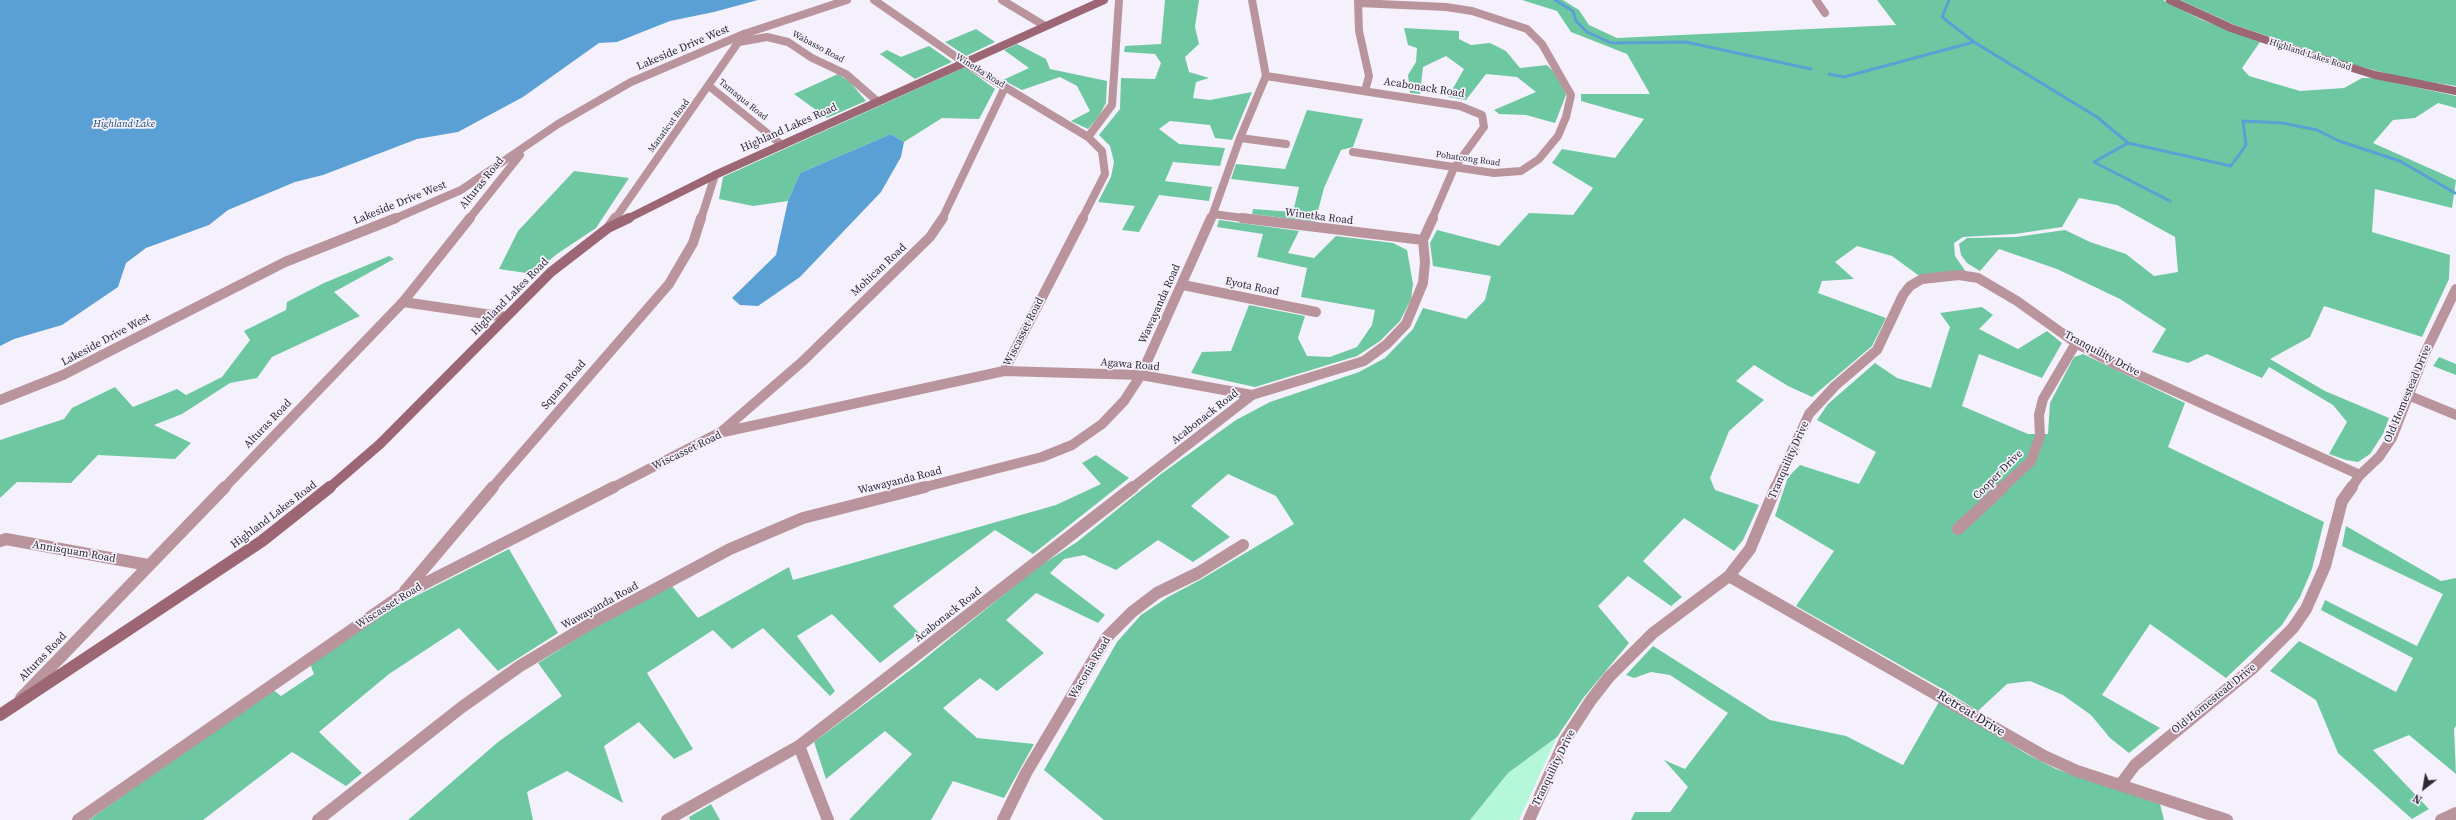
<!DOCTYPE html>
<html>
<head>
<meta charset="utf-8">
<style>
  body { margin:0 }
  #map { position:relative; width:2456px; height:820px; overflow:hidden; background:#f5f1fc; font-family:"Source Serif 4",serif }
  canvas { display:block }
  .north { position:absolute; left:2404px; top:768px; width:40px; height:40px; -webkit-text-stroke:3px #f5f1fc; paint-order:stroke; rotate:211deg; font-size:11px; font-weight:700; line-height:16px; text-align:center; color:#2d2933 }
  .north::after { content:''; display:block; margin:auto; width:14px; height:18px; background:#2d2933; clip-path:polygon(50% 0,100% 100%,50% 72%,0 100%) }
</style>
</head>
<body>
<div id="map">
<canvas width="2456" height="820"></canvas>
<div class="north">N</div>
</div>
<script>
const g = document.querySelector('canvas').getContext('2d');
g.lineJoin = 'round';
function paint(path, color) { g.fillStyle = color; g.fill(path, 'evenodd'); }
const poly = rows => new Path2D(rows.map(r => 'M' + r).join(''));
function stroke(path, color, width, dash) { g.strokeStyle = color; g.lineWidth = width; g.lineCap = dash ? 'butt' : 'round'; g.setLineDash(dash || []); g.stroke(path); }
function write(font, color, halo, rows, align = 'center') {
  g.font = font + ' "Source Serif 4",serif'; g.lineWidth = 3.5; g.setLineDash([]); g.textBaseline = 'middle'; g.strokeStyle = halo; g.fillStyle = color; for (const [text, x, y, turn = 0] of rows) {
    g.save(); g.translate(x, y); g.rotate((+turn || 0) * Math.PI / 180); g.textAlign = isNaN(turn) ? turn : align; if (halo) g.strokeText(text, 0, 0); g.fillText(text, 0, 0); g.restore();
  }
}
const green = poly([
  [1557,737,1519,820,1470,820,1508,773]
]);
const forest = poly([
  [1165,0,1199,0,1195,27,1199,44,1185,57,1189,72,1209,78,1196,82,1193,98,1210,100,1252,92,1232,140,1215,138,1210,125,1170,121,1159,129,1179,144,1225,148,1220,166,1173,162,1165,181,1212,187,1209,201,1159,195,1139,232,1122,230,1135,206,1098,202,1111,177,1114,162,1110,146,1099,135,1120,109,1121,78,1155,79,1161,63,1155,54,1124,52,1125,46,1161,44],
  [1522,0,1563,0,1579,10,1589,25,1617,38,1896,25,1877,0,2163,0,2202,20,2260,42,2242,68,2249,76,2300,91,2344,88,2362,78,2373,78,2456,96,2456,108,2438,103,2415,118,2393,120,2373,143,2456,180,2452,208,2375,189,2372,232,2450,255,2449,279,2422,337,2324,306,2310,337,2270,359,2325,391,2389,418,2383,434,2370,454,2358,462,2346,460,2329,454,2347,422,2333,405,2269,367,2262,378,2207,354,2188,363,2152,352,2166,329,2120,299,2057,269,1999,249,1980,271,1967,263,1961,255,1959,244,1967,238,2016,237,2065,230,2090,242,2126,254,2154,276,2178,272,2175,237,2117,205,2079,198,2062,227,2015,234,1963,237,1954,243,1955,256,1966,272,1918,275,1892,256,1857,246,1835,262,1854,279,1822,281,1818,293,1886,318,1872,346,1812,397,1788,386,1754,365,1736,381,1764,400,1729,431,1710,478,1715,490,1759,505,1743,540,1734,551,1684,518,1643,561,1682,597,1671,606,1628,576,1598,606,1629,643,1584,697,1557,737,1508,773,1470,820,1104,820,1044,770,1117,642,1141,615,1168,597,1200,580,1294,524,1276,496,1228,474,1191,506,1230,537,1193,562,1158,540,1116,570,1084,555,1064,559,1050,573,1105,615,1098,623,1036,593,1006,620,1044,653,997,691,980,678,943,708,977,738,1034,744,1004,798,953,781,931,820,849,820,912,754,885,731,826,779,814,742,917,665,1038,567,1077,542,1161,474,1236,420,1270,402,1359,372,1385,358,1413,329,1423,308,1466,319,1485,300,1491,276,1433,266,1430,243,1437,230,1499,246,1529,213,1573,215,1593,188,1552,163,1562,149,1615,158,1644,119,1581,101,1581,94,1650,94,1627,54,1571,32,1557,11],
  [2180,0,2456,0,2456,86,2404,78,2347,63,2235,25],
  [1404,28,1459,31,1459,39,1471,45,1490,43,1506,51,1520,68,1547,65,1558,76,1566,95,1555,123,1526,115,1499,114,1494,110,1536,92,1517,77,1486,74,1466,100,1448,97,1464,69,1446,56,1423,67,1420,94,1410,93,1408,75,1416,62,1417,48,1408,45],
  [976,29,995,42,966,56,945,42],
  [1017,44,1046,59,1050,69,1107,81,1106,103,1099,116,1088,129,1071,121,1090,111,1077,86,1060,77,1022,90,1003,80,1029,68,1004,50],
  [929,46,952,62,915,79,880,54,887,50,901,57],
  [965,67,995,89,979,119,942,118,904,142,891,134,800,173,788,201,753,206,719,199,723,177],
  [838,74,850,82,866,101,827,118,794,94],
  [1307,110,1363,119,1353,147,1341,150,1324,188,1315,222,1252,214,1253,209,1293,212,1299,187,1231,179,1236,164,1285,169],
  [574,171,629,178,596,228,557,254,533,274,499,269,518,231],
  [1219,220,1299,231,1288,253,1314,258,1336,236,1393,243,1407,250,1413,284,1411,299,1400,321,1380,341,1357,356,1255,387,1191,373,1202,352,1231,351,1249,305,1305,316,1298,338,1307,356,1330,357,1357,347,1372,325,1375,310,1301,297,1307,268,1257,257,1263,234,1217,227],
  [389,256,394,259,334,292,360,316,272,357,257,378,230,383,182,414,154,425,191,443,175,459,98,455,71,483,17,482,0,498,0,440,64,419,72,408,115,387,133,407,177,389,186,395,222,377,250,340,244,331,286,310,287,302,324,283],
  [1982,307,1993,315,1979,329,2018,349,2047,331,2062,343,2042,378,1979,354,1962,406,2028,434,2048,434,2050,403,2074,357,2083,354,2185,403,2168,447,2324,522,2312,569,2300,597,2282,625,2226,678,2150,624,2102,695,2160,728,2129,753,2110,738,2091,715,2063,695,2030,681,2007,684,1978,711,1946,691,1796,606,1834,551,1775,516,1788,477,1800,465,1859,484,1876,452,1817,420,1828,404,1875,363,1897,378,1931,388,1950,327,1940,313],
  [2439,357,2456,364,2456,375,2433,366],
  [1096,455,1129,478,1033,554,995,530,893,606,919,633,880,663,832,614,797,636,835,691,830,696,763,628,732,649,713,630,647,673,693,749,674,759,639,722,604,746,623,803,567,771,527,792,533,820,408,820,498,742,562,696,538,663,594,628,672,586,698,618,789,567,793,580,1056,505,1101,484,1082,463],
  [2346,526,2441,581,2456,578,2456,726,2454,729,2456,774,2409,735,2373,750,2429,809,2412,819,2338,753,2316,700,2270,671,2299,641,2396,692,2413,658,2321,610,2325,600,2417,646,2443,594,2342,546],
  [509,549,558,633,498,671,459,628,389,674,319,732,362,773,346,786,292,752,203,820,89,820,272,689,281,696,314,674,310,664,396,606],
  [1653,646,1770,720,1846,736,1903,765,1940,700,2027,754,2056,769,2160,804,2164,820,1631,820,1635,812,1670,812,1688,787,1664,760,1685,769,1728,713,1670,675,1651,672,1634,678,1626,675],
  [711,804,720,820,690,820,689,817]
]);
const water = poly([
  [0,0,758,0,714,12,670,21,617,42,599,43,523,97,458,132,417,139,323,175,295,182,228,210,209,225,146,248,126,263,118,287,62,325,14,339,0,346],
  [891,134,904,142,901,157,881,192,800,277,758,306,740,305,732,298,776,255,788,201,800,173]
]);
const stream = poly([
  [1555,0,1573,11,1576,21,1587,32,1611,43,1686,42,1811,69],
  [1949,0,1942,17,1974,42],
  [1829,74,1844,77,1974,42,2097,117,2128,143,2094,162,2170,201],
  [2128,143,2231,166,2246,145,2243,121,2283,123,2317,130,2339,141,2400,161,2455,193]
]);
const streetFar2 = poly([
  [874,0,965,63,1088,137],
  [1002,0,1045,26],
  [1358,0,1359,31,1369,76,1365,91],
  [1816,0,1825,13],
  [739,42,767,37,788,42,812,58,846,74,877,101],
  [1266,76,1460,106,1482,115,1484,127,1454,168,1432,219],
  [709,86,782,145],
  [1240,138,1286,144],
  [1353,152,1494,173,1521,171,1539,159,1558,136,1566,117,1571,95,1542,44,1527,29,1472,11,1446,7,1358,3],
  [1213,214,1250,219],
  [394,219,461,190,558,124,631,82,744,34,847,0],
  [469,219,520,155],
  [615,219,744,34],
  [701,219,715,175],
  [942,219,1005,87],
  [1082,219,1105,174,1102,151,1088,137,1112,105,1119,0],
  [1211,219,1240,138,1266,76,1252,0]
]);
const streetFar1 = poly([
  [1242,218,1423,240],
  [608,228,615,218],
  [1183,285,1316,312],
  [403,302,506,317],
  [1004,371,1083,218],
  [2410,396,2456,415],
  [0,400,63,375,285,262,396,218],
  [721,432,803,361,930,237,943,218],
  [224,488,403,302,470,218],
  [492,488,669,284,693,243,701,218],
  [612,488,719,433,1004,371,1141,375,1252,395],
  [921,488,1042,457,1072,445,1102,424,1124,401,1141,375,1211,218],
  [1132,488,1252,395,1364,361,1387,344,1406,324,1423,283,1425,262,1423,240,1433,218],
  [1775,488,1809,414,1835,386,1877,350,1903,295,1910,286,1922,279,1959,275,1978,278,2017,301,2076,343,2117,365,2360,475],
  [2002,488,2031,461,2040,436,2039,415,2043,399,2076,343],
  [2351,488,2360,475,2379,457,2392,438,2425,353,2456,289]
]);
const street = poly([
  [1958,529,2003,487],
  [0,541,6,539,148,565],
  [1729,576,2044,756,2077,771,2227,820],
  [405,591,493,487],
  [21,698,225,487],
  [799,746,828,820],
  [2120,785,2135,765,2253,668,2293,628,2306,609,2325,566,2342,501,2352,487],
  [78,820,402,595,614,487],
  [318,820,462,707,520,666,590,624,730,549,803,518,925,487],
  [667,820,799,746,1133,487],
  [1003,820,1026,773,1107,637,1132,612,1157,593,1198,573,1243,545],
  [1529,820,1565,740,1591,700,1609,677,1653,633,1729,576,1750,549,1776,487],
  [2441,820,2456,813]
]);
const secondaryFar2 = poly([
  [2170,0,2231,28,2307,54,2375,75,2456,91],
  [627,219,715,175,1104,0]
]);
const secondaryFar1 = poly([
  [329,488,380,444,551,272,608,228,629,218]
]);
const secondary = poly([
  [0,715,262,541,330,487]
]);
const farStreetnames = [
  ["Wabasso Road",818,47,28],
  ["Highland Lakes Road",2310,55,18],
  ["Winetka Road",980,71,32],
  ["Tamaqua Road",743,100,39],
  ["Manaticut Road",669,126,-54],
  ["Pohatcong Road",1468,159,8]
];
const farWaternames = [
  ["Highland Lake",124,124]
];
const streetNames = [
  ["Lakeside Drive West",683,48,-23],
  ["Acabonack Road",1424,88,9],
  ["Highland Lakes Road",789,128,-24],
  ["Alturas Road",482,183,-51],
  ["Lakeside Drive West",400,203,-22],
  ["Winetka Road",1319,217,7],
  ["Mohican Road",879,270,-43],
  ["Eyota Road",1252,287,12],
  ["Highland Lakes Road",510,297,-45],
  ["Wawayanda Road",1160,304,-66],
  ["Wiscasset Road",1024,332,-63],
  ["Lakeside Drive West",106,340,-28],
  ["Tranquility Drive",2102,354,28],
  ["Agawa Road",1130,365,5],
  ["Squam Road",564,385,-49],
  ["Old Homestead Drive",2408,394,-67],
  ["Acabonack Road",1205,417,-38],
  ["Alturas Road",268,424,-46],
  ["Wiscasset Road",687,451,-26],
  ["Tranquility Drive",1789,460,-66],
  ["Cooper Drive",1998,475,-45],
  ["Wawayanda Road",900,481,-14],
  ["Highland Lakes Road",274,515,-37],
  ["Annisquam Road",74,552,10],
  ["Wiscasset Road",389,606,-32],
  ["Wawayanda Road",600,606,-29],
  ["Acabonack Road",948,615,-38],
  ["Alturas Road",43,657,-46],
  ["Waconia Road",1090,668,-59],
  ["Old Homestead Drive",2214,699,-39],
  ["Tranquility Drive",1554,768,-64]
];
const nearStreetnames = [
  ["Retreat Drive",1971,714,31]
];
paint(green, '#b5f7d9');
paint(forest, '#6dc8a1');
paint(water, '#5ba0d4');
stroke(stream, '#5ba0d4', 3);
stroke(streetFar2, '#ba949d', 8);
stroke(streetFar1, '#ba949d', 10);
stroke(street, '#ba949d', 12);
stroke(secondaryFar2, '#9c6674', 8);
stroke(secondaryFar1, '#9c6674', 10);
stroke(secondary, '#9c6674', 12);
write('9px', '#2d2933', '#f5f1fc', farStreetnames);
write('italic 10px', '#194c70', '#f5f1fc', farWaternames);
write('11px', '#2d2933', '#f5f1fc', streetNames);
write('13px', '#2d2933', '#f5f1fc', nearStreetnames);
</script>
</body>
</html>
